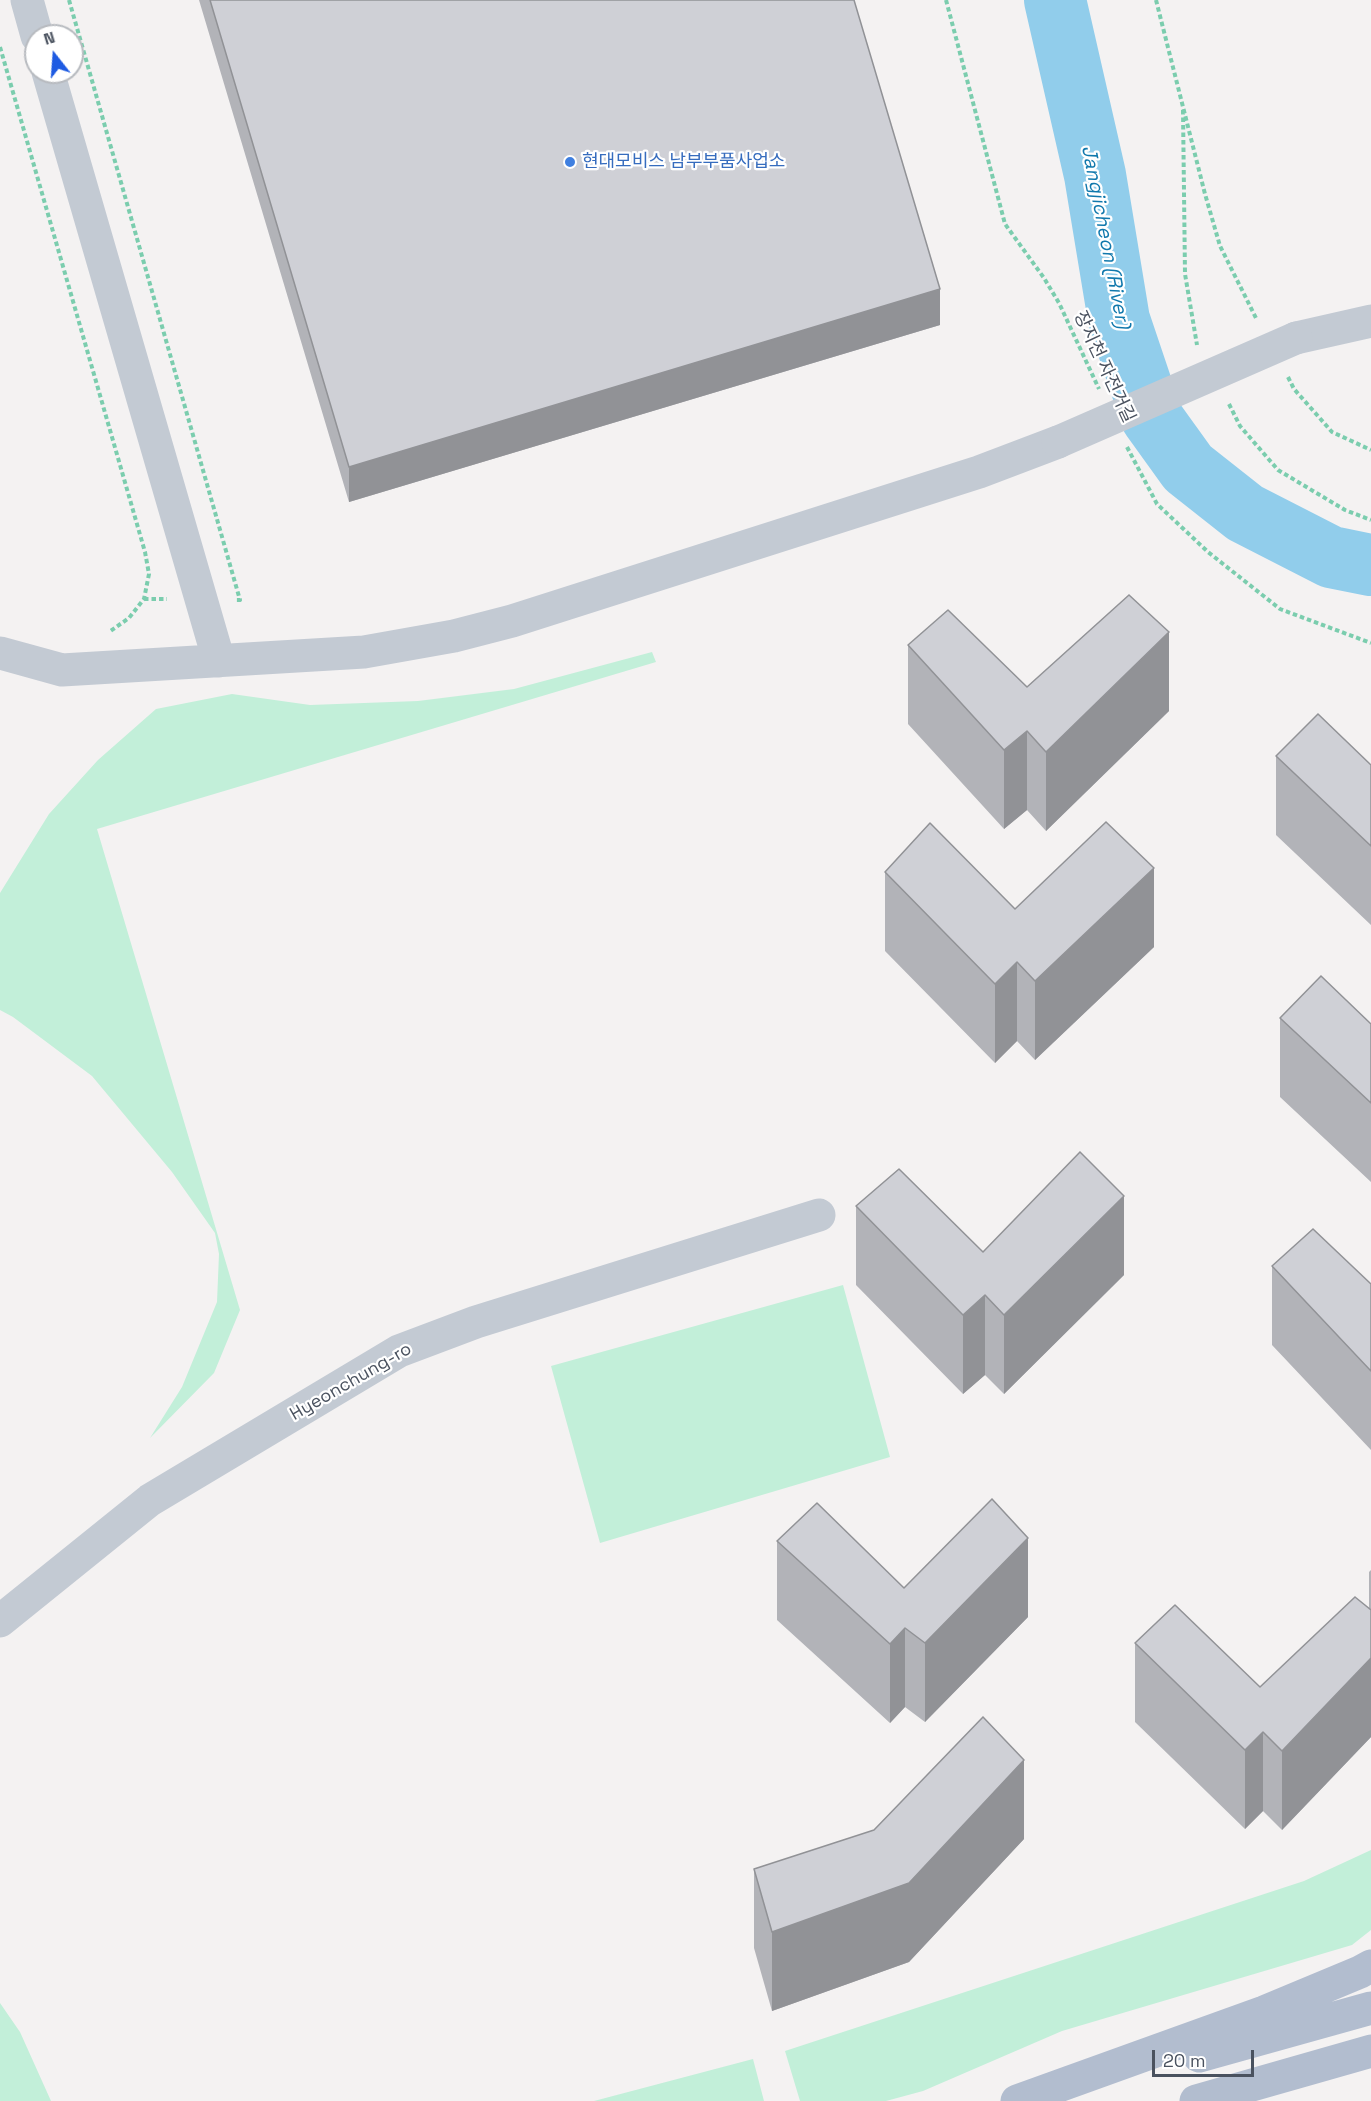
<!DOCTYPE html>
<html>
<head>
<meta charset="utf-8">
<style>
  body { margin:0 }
  #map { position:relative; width:1371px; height:2101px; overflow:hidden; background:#f4f2f2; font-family:"Space Grotesk",sans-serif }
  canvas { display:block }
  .north { position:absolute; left:24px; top:24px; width:60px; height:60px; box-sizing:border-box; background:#fff; border:2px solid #b7babf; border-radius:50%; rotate:343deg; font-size:16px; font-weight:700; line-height:24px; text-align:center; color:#4a525f }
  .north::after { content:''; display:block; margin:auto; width:21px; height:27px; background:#1e5be2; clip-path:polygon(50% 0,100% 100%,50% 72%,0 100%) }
  .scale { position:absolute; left:1152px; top:2050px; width:102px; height:27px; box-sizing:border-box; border:3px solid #4a525f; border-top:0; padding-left:8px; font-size:18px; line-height:21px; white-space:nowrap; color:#4a525f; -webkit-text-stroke:4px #fff; paint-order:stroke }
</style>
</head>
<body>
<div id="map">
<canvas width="1371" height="2101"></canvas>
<div class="north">N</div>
<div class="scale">20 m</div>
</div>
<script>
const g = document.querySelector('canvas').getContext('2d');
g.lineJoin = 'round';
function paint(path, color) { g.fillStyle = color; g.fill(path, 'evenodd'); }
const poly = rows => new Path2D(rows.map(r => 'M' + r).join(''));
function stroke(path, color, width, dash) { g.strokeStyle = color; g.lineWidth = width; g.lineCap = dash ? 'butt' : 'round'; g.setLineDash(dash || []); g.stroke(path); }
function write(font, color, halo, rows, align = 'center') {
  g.font = font + ' "Space Grotesk","Noto Sans KR",sans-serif'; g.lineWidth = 4.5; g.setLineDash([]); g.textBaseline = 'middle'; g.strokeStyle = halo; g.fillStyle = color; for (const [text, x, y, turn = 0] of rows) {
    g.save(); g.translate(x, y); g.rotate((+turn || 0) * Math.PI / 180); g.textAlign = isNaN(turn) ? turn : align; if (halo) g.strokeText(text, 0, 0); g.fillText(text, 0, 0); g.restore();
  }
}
const green = poly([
  [652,652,656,662,97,829,240,1310,214,1373,150,1438,182,1387,217,1302,219,1254,215,1233,172,1172,92,1076,13,1017,0,1010,0,893,49,814,98,760,156,709,232,694,310,705,418,701,514,689],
  [843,1285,890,1457,600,1543,551,1366],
  [1371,1850,1371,1930,1352,1945,1062,2031,923,2091,886,2101,800,2101,785,2051,1304,1881],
  [0,2003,20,2032,51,2101,0,2101],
  [753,2059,764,2101,594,2101]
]);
const river = poly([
  [1055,0,1095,175,1119,320,1152,418,1188,468,1245,513,1331,557,1371,565]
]);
const path = poly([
  [69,0,240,600,235,600],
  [946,0,1005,224,1044,278,1059,303,1099,389],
  [1156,0,1205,194,1220,246,1256,318],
  [0,47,145,552,149,574,144,599,129,618,109,632],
  [1183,110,1185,274,1197,345],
  [1288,377,1294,389,1332,432,1371,450],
  [1229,404,1240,426,1278,470,1345,510,1371,520],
  [1127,447,1157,504,1208,552,1280,609,1371,643],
  [144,599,167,599]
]);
const tertiary = poly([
  [27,0,37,36],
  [48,72,219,661],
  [1296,338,1371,321],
  [0,653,62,670,364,652,454,636,512,621,979,472,1058,442],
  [0,1621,150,1500,399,1351,476,1322,819,1215]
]);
const primary = poly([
  [1199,2056,1371,2008],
  [1017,2101,1264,2012,1360,1972,1371,1966],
  [1196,2101,1371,2051]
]);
const tertiaryBridge = poly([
  [1058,442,1296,338]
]);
const wall = poly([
  [199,0,854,0,940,325,349,502],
  [908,645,1027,687,1169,711,1046,831,1027,810,1004,829,908,724],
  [1276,756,1371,765,1371,925,1276,835],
  [885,872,1015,909,1154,947,1035,1060,1017,1041,995,1063,885,951],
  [1280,1018,1371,1024,1371,1182,1280,1097],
  [856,1206,983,1252,1124,1275,1004,1394,985,1375,963,1394,856,1285],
  [1272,1266,1371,1284,1371,1450,1272,1345],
  [777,1541,904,1588,1028,1617,925,1722,905,1707,890,1723,777,1620],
  [1371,1570,1371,1737,1282,1830,1263,1811,1245,1829,1135,1722,1135,1643,1260,1687,1369,1609,1369,1572],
  [1024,1839,909,1962,772,2011,754,1948,754,1869]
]);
const shadedWall = poly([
  [940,289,940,325,349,502,349,467],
  [1169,632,1169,711,1046,831,1046,752],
  [1027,731,1027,810,1004,829,1004,750],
  [1154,868,1154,947,1035,1060,1035,981],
  [1017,962,1017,1041,995,1063,995,984],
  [1124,1196,1124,1275,1004,1394,1004,1315],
  [985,1295,985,1375,963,1394,963,1315],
  [1028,1538,1028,1617,925,1722,925,1643],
  [905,1628,905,1707,890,1723,890,1644],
  [1371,1658,1371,1737,1282,1830,1282,1751],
  [1263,1732,1263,1811,1245,1829,1245,1750],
  [1024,1760,1024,1839,909,1962,772,2011,772,1932]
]);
const building = poly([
  [210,0,854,0,940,289,349,467,210,0],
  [1129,595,1169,632,1046,752,1027,731,1004,750,908,645,948,610,1027,687,1129,595],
  [1318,714,1371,765,1371,846,1276,756,1318,714],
  [1106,822,1154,868,1035,981,1017,962,995,984,885,872,930,823,1015,909,1106,822],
  [1321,976,1371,1024,1371,1103,1280,1018,1321,976],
  [1080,1152,1124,1196,1004,1315,985,1295,963,1315,856,1206,899,1169,983,1252,1080,1152],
  [1313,1229,1371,1284,1371,1371,1272,1266,1313,1229],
  [992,1499,1028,1538,925,1643,905,1628,890,1644,777,1541,817,1503,904,1588,992,1499],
  [1355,1597,1371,1610,1371,1658,1282,1751,1263,1732,1245,1750,1135,1643,1175,1605,1260,1687,1355,1597],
  [983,1717,1024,1760,909,1883,772,1932,754,1869,874,1830,983,1717]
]);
const markers = [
  [570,162,6,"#3f7fe0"]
];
const shopNames = [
  ["현대모비스 남부부품사업소",582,162]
];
const streetNames = [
  ["장지천 자전거길",1104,367,65],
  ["Hyeonchung-ro",351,1382,-30]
];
const waterNames = [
  ["Jangjicheon (River)",1105,237,79]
];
paint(green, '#c2efd9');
stroke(river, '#91cdeb', 62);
stroke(path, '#7bcdae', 4, [4.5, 3]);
stroke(tertiary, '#c3cad3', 33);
stroke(primary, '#b2bdcf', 33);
stroke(tertiaryBridge, '#c3cad3', 33);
paint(wall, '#b2b3b8');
paint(shadedWall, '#919296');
paint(building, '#cfd0d6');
stroke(building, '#919296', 1.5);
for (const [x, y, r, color] of markers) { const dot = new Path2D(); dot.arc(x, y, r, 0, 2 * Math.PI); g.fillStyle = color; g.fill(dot); stroke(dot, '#fff', 2); }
write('18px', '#366cbe', '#fff', shopNames, 'left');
write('18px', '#4a525f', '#fff', streetNames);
write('italic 20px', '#1078ac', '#fff', waterNames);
</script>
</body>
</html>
